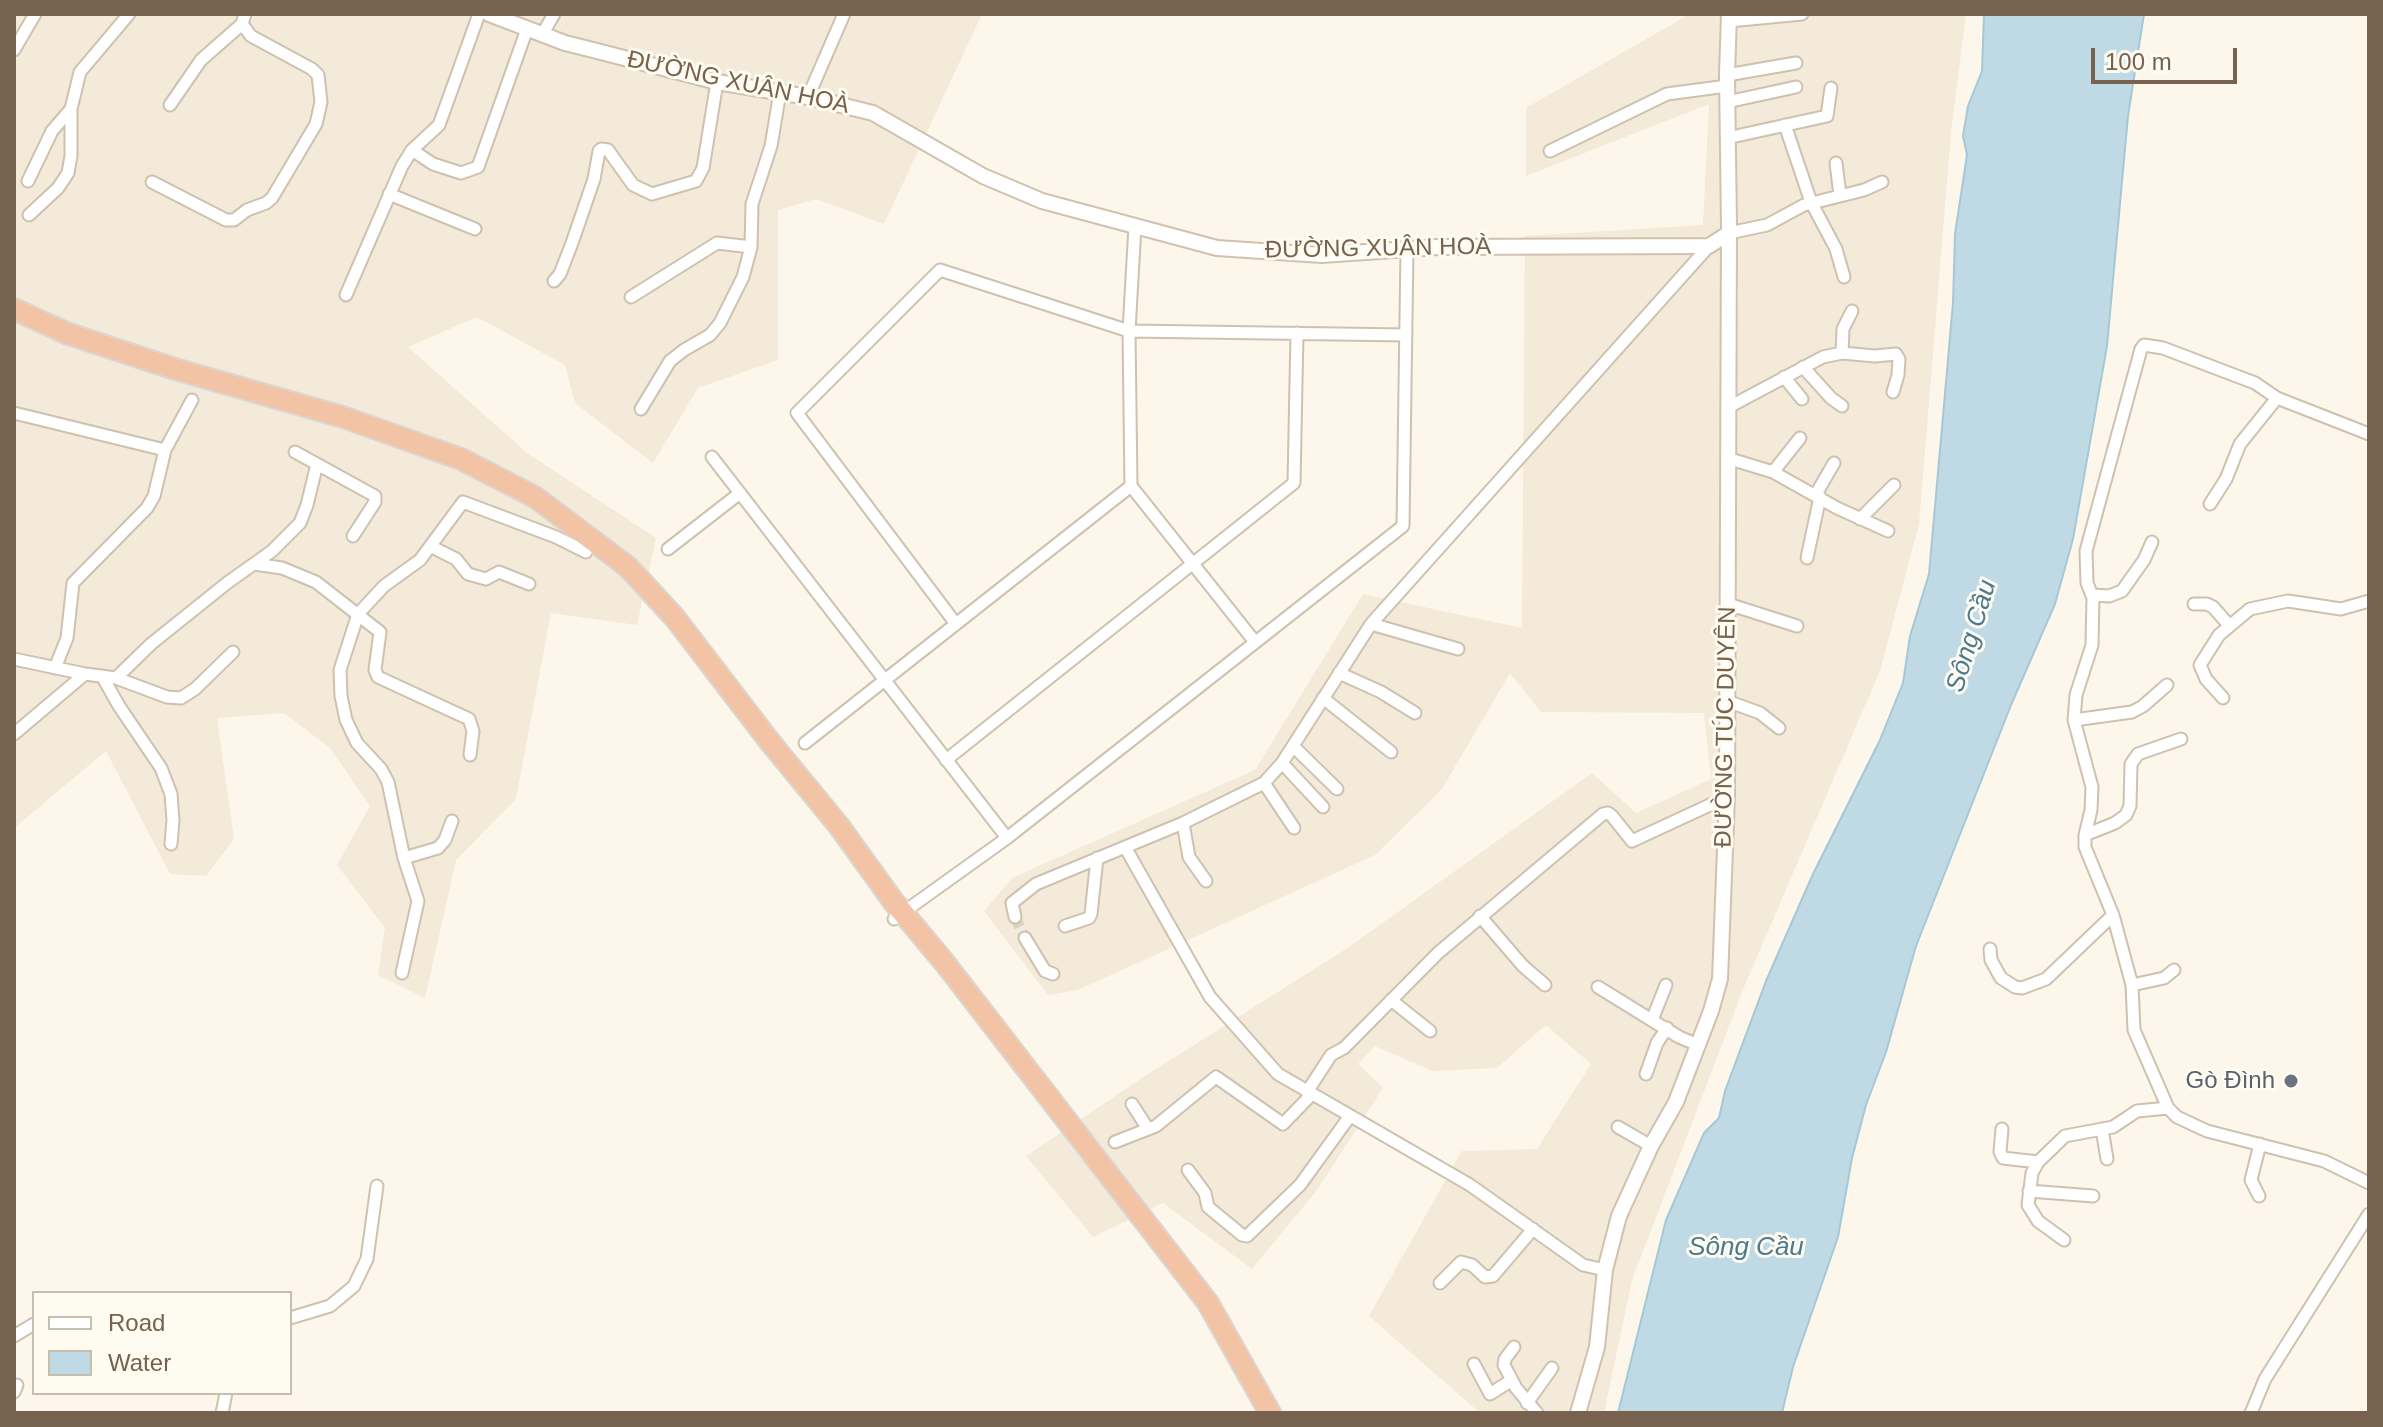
<!DOCTYPE html>
<html>
<head>
<meta charset="utf-8">
<style>
  body { margin:0 }
  #map { position:relative; width:2383px; height:1427px; overflow:hidden; background:#fcf7ea; font-family:Helvetica,sans-serif }
  canvas { display:block }
  .frame { position:absolute; inset:0; border:16px solid #76624e; pointer-events:none }
  .legend { position:absolute; left:32px; top:1291px; width:260px; height:104px; box-sizing:border-box; background:#fefbf1; border:2px solid #c8beb0; margin:0; padding:10px 14px; list-style:none; font-size:24px; color:#76624e }
  .legend li { display:flex; align-items:center; gap:16px; height:40px }
  .legend b { width:40px; border:2px solid #c8beb0 }
  .scale { position:absolute; left:2091px; top:48px; width:146px; height:36px; box-sizing:border-box; border:4px solid #76624e; border-top:0; padding-left:10px; font-size:24px; line-height:28px; white-space:nowrap; color:#76624e; -webkit-text-stroke:6px #fefbf1; paint-order:stroke }
</style>
</head>
<body>
<div id="map">
<canvas width="2383" height="1427"></canvas>
<div class="frame"></div>
<ul class="legend">
<li><b style="height:10px;background:#fff"></b>Road</li>
<li><b style="height:22px;background:#bfdae5"></b>Water</li>
</ul>
<div class="scale">100 m</div>
</div>
<script>
const g = document.querySelector('canvas').getContext('2d');
g.lineJoin = 'round';
function paint(path, color) { g.fillStyle = color; g.fill(path, 'evenodd'); }
const poly = rows => new Path2D(rows.map(r => 'M' + r).join(''));
function stroke(path, color, width, dash) { g.strokeStyle = color; g.lineWidth = width; g.lineCap = dash ? 'butt' : 'round'; g.setLineDash(dash || []); g.stroke(path); }
function write(font, color, halo, rows, align = 'center') {
  g.font = font + ' Helvetica,sans-serif'; g.lineWidth = 6; g.setLineDash([]); g.textBaseline = 'middle'; g.strokeStyle = halo; g.fillStyle = color; for (const [text, x, y, turn = 0] of rows) {
    g.save(); g.translate(x, y); g.rotate((+turn || 0) * Math.PI / 180); g.textAlign = isNaN(turn) ? turn : align; if (halo) g.strokeText(text, 0, 0); g.fillText(text, 0, 0); g.restore();
  }
}
const residential = poly([
  [14,14,982,14,884,224,816,199,778,210,778,360,698,388,653,463,575,403,565,365,477,317,408,347,527,453,656,538,637,625,551,613,516,799,456,860,425,998,378,975,385,928,337,865,370,806,330,748,284,713,217,718,234,839,206,876,170,874,106,751,14,828],
  [1690,14,1966,14,1951,133,1919,524,1880,671,1744,987,1632,1280,1604,1413,1480,1413,1369,1316,1462,1151,1537,1149,1591,1064,1546,1025,1497,1068,1432,1071,1375,1046,1358,1064,1383,1088,1317,1190,1252,1269,1163,1203,1093,1237,1026,1156,1148,1074,1346,949,1592,773,1636,813,1711,779,1704,713,1541,712,1510,673,1442,789,1375,855,1078,990,1048,995,984,911,1012,878,1255,770,1363,594,1522,628,1525,236,1703,225,1709,104,1526,176,1526,108]
]);
const water = poly([
  [1984,14,2144,14,2128,116,2107,346,2073,539,2055,604,2011,705,1916,946,1886,1052,1866,1105,1852,1158,1838,1237,1793,1367,1782,1413,1618,1413,1666,1220,1704,1133,1719,1118,1725,1091,1766,981,1813,874,1880,740,1903,683,1910,636,1929,574,1953,303,1955,234,1967,155,1963,136,1968,106,1982,71,1984,14]
]);
const streetTunnel = poly([
  [1015,917,1025,938]
]);
const street = poly([
  [1729,21,1802,14],
  [542,35,554,14],
  [14,50,35,14],
  [1727,75,1796,63],
  [808,97,844,14],
  [1727,102,1796,87],
  [170,105,201,60,242,24],
  [1785,125,1811,202,1836,249,1844,277],
  [1727,138,1827,116,1831,88],
  [412,150,433,164,461,173,478,167,527,29],
  [1550,151,1667,94,1727,86],
  [1836,163,1840,195],
  [28,181,52,131,71,109],
  [152,182,226,220,234,220,247,210,266,203,272,198,316,124,321,102,318,75,312,69,251,36,242,24,245,14],
  [389,194,475,229],
  [29,215,58,188,68,173,71,156,71,109,80,72,129,14],
  [1729,233,1767,225,1804,205,1864,190,1882,182],
  [554,281,560,274,572,243,594,179,599,151,601,149,608,150,633,185,652,194,696,181,703,168,717,82],
  [346,295,402,166,412,150,439,125,479,14],
  [631,297,717,243,751,247],
  [1842,353,1843,329,1852,311],
  [1803,367,1831,398,1842,406],
  [1784,377,1802,399],
  [1727,408,1823,357,1842,353,1875,356,1896,354,1899,359,1898,375,1893,392],
  [641,409,670,361,684,350,710,335,720,323,743,277,751,247,752,204,771,146,780,92],
  [14,413,165,450],
  [2369,434,2277,398,2255,383,2163,348,2144,345,2141,349,2086,551,2087,583,2093,598,2092,645,2076,695,2074,720,2092,787,2091,810,2085,835,2085,847,2113,915,2132,985,2134,1030,2168,1108,2177,1117,2207,1131,2324,1161,2369,1183],
  [295,452,375,496,375,502,353,536],
  [712,457,1007,838],
  [1727,458,1773,472,1837,508,1888,531],
  [1773,472,1800,438],
  [1131,486,1255,642],
  [1816,494,1834,463],
  [2210,504,2226,479,2240,444,2277,398],
  [1860,519,1894,485],
  [432,547,456,559,468,574,486,579,499,572,529,584],
  [668,549,740,493],
  [1807,558,1820,497],
  [254,564,282,568,316,582,380,632,375,670,378,677,469,719,473,731,470,755],
  [2093,595,2109,596,2122,591,2144,560,2152,542],
  [1728,604,1797,626],
  [2194,604,2207,604,2213,607,2228,624],
  [956,624,797,413,940,270,1129,331,1406,335],
  [1371,624,1458,649],
  [14,659,85,674,116,678,167,697,181,698,195,689,233,652],
  [55,668,67,638,73,583,147,508,154,496,165,450,192,400],
  [1339,673,1381,692,1415,713],
  [102,676,119,706,161,768,171,794,173,820,171,844],
  [116,678,151,644,227,583,272,551,300,523,307,505,317,464],
  [1323,698,1391,752],
  [2223,698,2206,679,2200,665,2219,635,2250,609,2288,601,2341,609,2369,601],
  [1727,701,1760,713,1779,728],
  [2074,720,2132,712,2143,706,2167,685],
  [14,734,85,674],
  [805,743,1131,486,1129,331,1135,226],
  [1293,746,1337,789],
  [946,760,1294,483,1297,333],
  [1282,763,1323,807],
  [1264,783,1294,828],
  [1183,823,1189,857,1206,881],
  [2085,835,2115,823,2126,815,2130,806,2131,764,2138,754,2181,739],
  [1125,847,1210,997,1278,1074,1470,1185,1583,1265,1605,1270],
  [404,858,438,848,445,840,452,821],
  [1480,916,1523,966,1545,985],
  [1015,917,1012,903,1036,884,1183,823,1264,783,1282,763,1371,624,1709,246],
  [894,919,1007,838,1403,526,1407,249],
  [1065,926,1089,918,1091,914,1097,858],
  [1025,938,1045,971,1053,974],
  [1990,949,1991,960,2001,978,2015,987,2022,988,2046,979,2113,915],
  [402,973,418,901,404,858,388,782,381,769,357,743,346,720,341,696,340,670,358,614,384,586,420,560,463,502,556,537,586,552],
  [2132,985,2164,978,2174,970],
  [1598,987,1679,1037,1698,1045],
  [1391,1000,1430,1031],
  [1652,1020,1666,985],
  [1646,1074,1657,1043,1667,1028],
  [1307,1092,1331,1055,1344,1048,1438,953,1603,814,1608,813,1612,816,1632,841,1727,797],
  [1132,1104,1148,1129],
  [1618,1127,1651,1146],
  [2002,1129,2000,1152,2003,1158,2038,1162],
  [2102,1129,2107,1159],
  [1115,1142,1156,1126,1216,1077,1283,1124,1312,1094],
  [1188,1170,1205,1193,1208,1207,1242,1235,1247,1236,1300,1185,1350,1116],
  [2029,1191,2093,1196],
  [2259,1196,2251,1180,2260,1144],
  [2064,1240,2038,1221,2028,1205,2032,1173,2038,1162,2065,1136,2113,1127,2137,1111,2168,1108],
  [1440,1283,1461,1262,1472,1265,1485,1277,1493,1276,1533,1229],
  [290,1318,330,1306,354,1286,367,1259,377,1186],
  [14,1336,34,1324],
  [1514,1347,1505,1359,1504,1365,1516,1388,1537,1413],
  [1474,1364,1490,1394,1512,1380],
  [14,1392,17,1385],
  [1527,1403,1552,1368],
  [222,1413,226,1393],
  [2251,1413,2265,1379,2369,1214]
]);
const secondary = poly([
  [489,14,565,43,597,51,717,82,808,97,873,113,983,176,1042,201,1217,248,1322,255,1438,247,1709,246,1729,233],
  [1578,1413,1597,1347,1605,1270,1619,1216,1651,1146,1676,1102,1711,1011,1720,979,1727,797,1729,228,1727,75,1729,14]
]);
const highway = poly([
  [14,309,66,333,175,369,343,417,461,459,535,497,628,567,675,618,770,742,839,826,893,901,944,962,1208,1303,1270,1413]
]);
const markers = [
  [2291,1081,8,"#6b7280"]
];
const streetNames = [
  ["ĐƯỜNG XUÂN HOÀ",738,83,12],
  ["ĐƯỜNG XUÂN HOÀ",1378,249,-1],
  ["ĐƯỜNG TÚC DUYÊN",1726,727,-89]
];
const worshipNames = [
  ["Gò Đình",2275,1081]
];
const waterNames = [
  ["Sông Cầu",1972,636,-73],
  ["Sông Cầu",1746,1248]
];
paint(residential, '#f3ead9');
paint(water, '#bfdae5');
stroke(water, '#a6c8d6', 2);
stroke(streetTunnel, '#dad2c3', 11, [11, 5.5]);
stroke(street, '#cec1b0', 15);
stroke(secondary, '#d0c2ae', 18);
stroke(highway, '#dbd6d1', 24);
stroke(street, '#fff', 11);
stroke(secondary, '#fff', 14);
stroke(highway, '#f2c4a5', 20);
for (const [x, y, r, color] of markers) { const dot = new Path2D(); dot.arc(x, y, r, 0, 2 * Math.PI); g.fillStyle = color; g.fill(dot); stroke(dot, '#fefbf1', 3); }
write('24px', '#76624e', '#fefbf1', streetNames);
write('24px', '#5b616d', '#fefbf1', worshipNames, 'right');
write('italic 26px', '#4c7a8f', '#fefbf1', waterNames);
</script>
</body>
</html>
